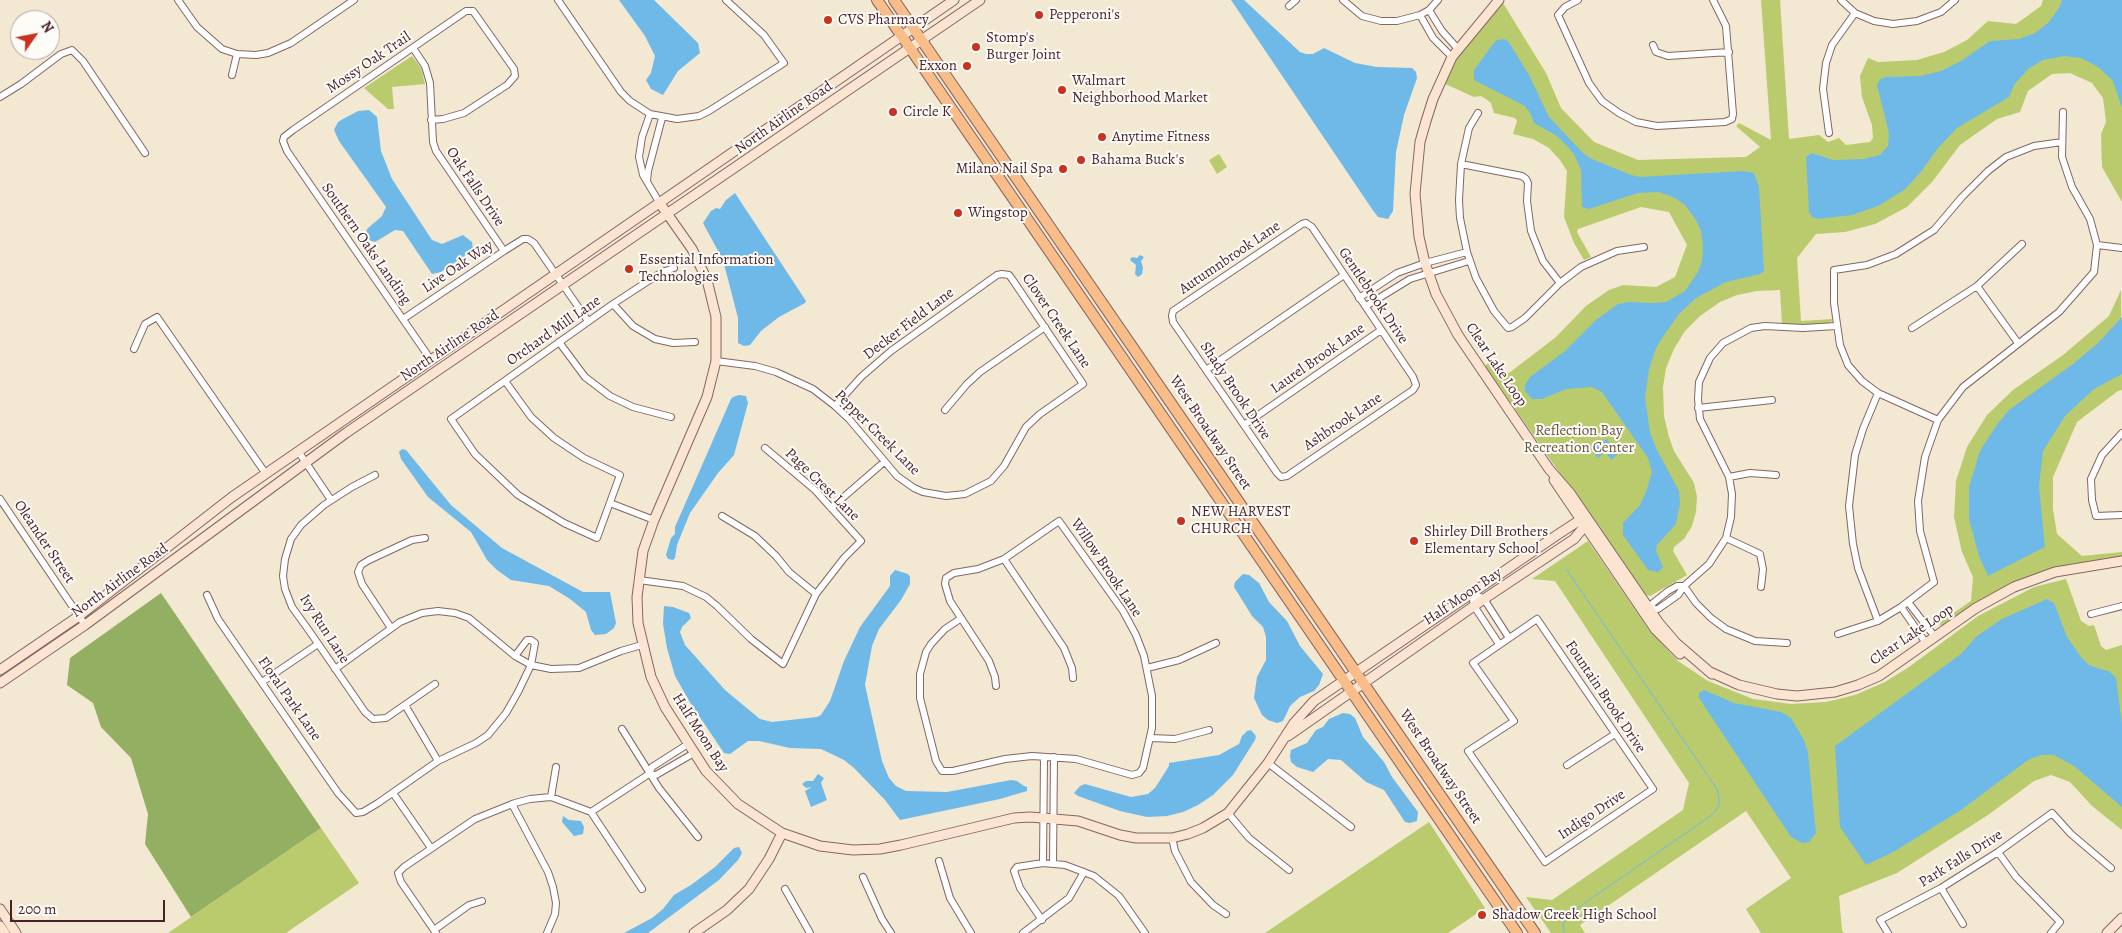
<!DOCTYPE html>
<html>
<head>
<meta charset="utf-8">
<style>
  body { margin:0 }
  #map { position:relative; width:2122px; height:933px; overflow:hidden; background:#f3e8d1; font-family:Alegreya,serif }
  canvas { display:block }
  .north { position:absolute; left:10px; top:10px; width:50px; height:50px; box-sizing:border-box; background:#fdfcf7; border:1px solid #b5a4a5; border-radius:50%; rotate:57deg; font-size:14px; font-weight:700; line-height:20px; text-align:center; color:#4a1f2b }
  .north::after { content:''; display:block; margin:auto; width:18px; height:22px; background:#c8321e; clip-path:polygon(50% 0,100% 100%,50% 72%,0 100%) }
  .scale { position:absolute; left:10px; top:900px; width:155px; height:22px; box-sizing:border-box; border:2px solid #4a1f2b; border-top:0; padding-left:6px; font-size:15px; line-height:18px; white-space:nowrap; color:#4a1f2b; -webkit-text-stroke:4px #fdfcf7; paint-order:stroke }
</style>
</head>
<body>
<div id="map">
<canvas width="2122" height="933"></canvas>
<div class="north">N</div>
<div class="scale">200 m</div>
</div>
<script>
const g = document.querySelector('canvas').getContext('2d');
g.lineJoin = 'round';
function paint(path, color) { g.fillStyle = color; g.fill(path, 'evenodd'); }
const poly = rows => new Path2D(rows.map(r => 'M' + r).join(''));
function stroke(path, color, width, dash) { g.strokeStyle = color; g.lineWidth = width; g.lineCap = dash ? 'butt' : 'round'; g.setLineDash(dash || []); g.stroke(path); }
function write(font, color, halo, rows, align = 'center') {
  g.font = font + ' Alegreya,serif'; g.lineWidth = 4; g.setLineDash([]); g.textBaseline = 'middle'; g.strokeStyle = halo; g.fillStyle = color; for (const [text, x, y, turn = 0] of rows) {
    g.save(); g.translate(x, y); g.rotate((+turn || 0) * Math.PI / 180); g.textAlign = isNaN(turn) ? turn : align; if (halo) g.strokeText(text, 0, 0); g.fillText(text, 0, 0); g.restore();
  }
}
const green = poly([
  [1761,0,1780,0,1789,139,1819,135,1828,142,1839,138,1846,145,1870,142,1873,138,1872,125,1862,97,1860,76,1868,58,1878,62,1917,60,1944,52,1967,40,1988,21,2016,24,2041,6,2043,0,2122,0,2122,202,2102,167,2101,134,2106,122,2103,98,2092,83,2070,73,2052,74,2028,91,2020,112,1997,119,1960,145,1932,182,1907,207,1875,224,1845,232,1816,234,1797,258,1801,321,1833,319,1832,321,1828,324,1800,325,1782,323,1780,290,1757,291,1737,295,1720,302,1700,316,1685,331,1674,349,1666,368,1663,387,1664,416,1669,437,1674,451,1694,483,1697,497,1696,512,1692,526,1684,539,1674,547,1673,551,1687,575,1650,596,1644,594,1485,366,1488,363,1509,373,1556,337,1586,306,1609,290,1623,285,1656,287,1675,277,1687,245,1669,212,1641,207,1578,229,1577,232,1591,257,1584,260,1574,243,1564,217,1567,171,1560,160,1549,148,1533,139,1513,134,1517,121,1515,118,1494,113,1491,103,1486,99,1481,96,1474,97,1443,83,1455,60,1486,19,1503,3,1546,73,1561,108,1594,142,1638,160,1746,157,1760,147,1736,126,1739,123,1771,140],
  [412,56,421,68,425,84,392,87,394,109,388,109,364,88],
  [1219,154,1227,167,1217,174,1209,160],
  [2121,290,2122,390,2118,391,2077,422,2053,477,2053,509,2057,534,2082,556,2122,552,2122,558,2070,564,2037,574,2007,586,1942,628,1939,623,1971,601,1973,577,1962,552,1954,517,1956,481,1967,447,1987,415,2013,390,2063,355,2109,316],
  [1588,541,1649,630,1678,661,1708,681,1753,699,1791,704,1826,702,1855,695,1885,682,1909,667,1978,616,2034,587,2066,579,2081,621,2089,626,2094,625,2101,646,2106,650,2122,645,2122,830,2092,806,2070,782,2051,775,2034,781,1988,815,1897,873,1839,896,1842,930,1844,933,1761,933,1746,909,1791,878,1746,811,1580,925,1585,933,1551,933,1526,897,1552,900,1683,810,1689,783,1555,581,1532,579],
  [1429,822,1485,908,1448,933,1265,933],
  [321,828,359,883,286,933,168,933]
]);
const forest = poly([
  [161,593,321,828,191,917,145,844,148,814,131,758,101,727,93,703,67,685,70,658]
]);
const water = poly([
  [619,0,654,0,698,43,700,53,678,71,663,95,651,89,646,80,651,73,655,56,645,36],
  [1231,0,1244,0,1300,52,1306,54,1313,54,1324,48,1355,63,1377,67,1412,68,1416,72,1417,78,1404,115,1396,152,1393,211,1388,219,1378,217,1372,209],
  [2062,0,2122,0,2122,108,2113,81,2098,67,2081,58,2064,56,2043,60,2028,69,2014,85,2009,97,1957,128,1938,148,1920,173,1904,190,1878,206,1852,215,1818,219,1812,217,1809,212,1806,157,1812,153,1833,160,1864,159,1880,155,1888,146,1889,133,1877,85,1880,79,1887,77,1921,76,1941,71,1961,61,1990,41,2019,39,2035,33,2048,23,2059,8],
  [1504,39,1508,41,1529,75,1549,117,1584,154,1592,159,1631,175,1640,177,1743,171,1754,173,1759,187,1764,271,1760,274,1726,282,1696,298,1679,314,1664,335,1656,348,1649,370,1645,397,1650,432,1656,448,1679,491,1680,504,1676,524,1657,545,1656,551,1663,567,1658,572,1648,570,1623,535,1623,523,1640,505,1646,492,1652,472,1648,458,1611,405,1602,392,1592,387,1566,389,1542,399,1532,399,1525,391,1525,385,1530,377,1565,351,1596,320,1618,304,1629,302,1655,303,1666,302,1685,291,1698,272,1702,261,1703,245,1701,231,1696,220,1685,205,1675,198,1659,192,1638,193,1589,209,1582,207,1581,170,1574,154,1567,146,1557,136,1534,123,1530,113,1525,106,1474,80,1474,70,1493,44,1497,40],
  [369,110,377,117,381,151,392,179,432,240,442,244,463,235,472,242,473,249,470,252,441,272,432,274,430,271,403,231,395,230,375,242,369,240,366,235,367,229,382,216,386,207,339,141,334,130,338,122,343,119,358,111],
  [735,193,806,301,805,303,779,317,761,331,750,345,744,346,738,343,738,318,723,260,703,223,711,211,716,208,720,209,726,200],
  [1140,255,1144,257,1141,261,1143,268,1142,274,1138,277,1135,274,1136,265,1130,260,1132,257,1137,258],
  [2122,317,2122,374,2094,389,2065,416,2043,451,2039,486,2045,547,1988,576,1979,556,1969,519,1969,487,1980,451,1996,426,2009,410,2073,364,2097,344],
  [739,395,746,396,748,403,734,455,718,473,690,513,677,545,675,558,673,560,668,559,666,555,671,538,675,534,675,527,731,399,733,397],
  [1607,439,1617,455,1611,460,1606,452,1598,458,1590,447,1594,444,1598,445],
  [402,449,406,450,451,505,502,548,583,592,610,592,616,623,614,628,606,634,595,635,591,630,586,612,570,599,549,586,511,580,497,570,487,560,471,532,428,497,401,459,399,452],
  [895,570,908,574,910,577,910,584,901,600,879,629,872,646,865,685,882,761,889,778,896,786,906,791,947,792,1011,780,1017,781,1024,786,1027,787,1027,791,1000,799,900,820,885,800,854,768,844,760,821,749,790,748,759,741,748,741,730,754,724,753,691,704,675,676,667,648,663,624,664,606,673,607,689,613,691,618,682,627,680,632,685,645,725,690,760,719,772,722,817,717,821,715,830,701,844,661,860,627,890,586,890,576],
  [1243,574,1249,575,1259,583,1269,602,1287,621,1300,646,1323,674,1319,685,1314,691,1300,697,1290,706,1283,721,1277,723,1268,720,1262,715,1254,698,1257,677,1266,660,1266,637,1263,627,1252,616,1234,587,1235,582],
  [2047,599,2054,603,2067,637,2081,657,2089,665,2103,670,2109,671,2116,678,2122,724,2122,807,2074,766,2054,755,2041,755,2028,760,1961,810,1895,851,1866,865,1840,827,1835,746,1961,654,1977,636,2002,619],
  [1704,690,1734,703,1781,712,1791,718,1804,740,1808,753,1816,833,1809,842,1802,843,1791,837,1699,698,1699,693],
  [1343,713,1350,714,1355,718,1363,737,1384,762,1392,777,1418,812,1417,821,1410,823,1405,822,1384,790,1366,782,1341,760,1328,759,1313,772,1297,767,1291,762,1290,756,1291,750,1307,743,1316,730,1323,727,1329,719],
  [1251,730,1256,736,1255,740,1233,775,1213,795,1198,805,1183,812,1167,816,1147,817,1120,811,1078,796,1074,793,1080,786,1085,784,1131,797,1148,794,1155,788,1169,766,1169,763,1219,755,1239,744,1242,736,1247,731],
  [818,774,824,778,821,783,827,800,811,807,805,791,812,787,806,788,802,784,806,781,813,781],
  [563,816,569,820,581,821,584,827,583,834,574,836,562,822],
  [739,847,742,853,738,860,719,880,648,933,624,933,652,918,663,909,674,895,691,885,715,867,734,848]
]);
const stream = poly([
  [1564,933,1563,925,1566,916,1712,815,1719,806,1719,798,1717,789,1566,569]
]);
const street = poly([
  [178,0,197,27,222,49,237,54,256,55,268,53,291,43,354,0],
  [558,0,621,92,630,101,650,114,677,119,699,116,709,111,784,63,764,35,726,0],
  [1343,0,1362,16,1381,21,1397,21,1420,15,1429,10,1438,0],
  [1578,0,1565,7,1558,15,1589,83,1602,101,1619,113,1636,122,1657,126,1725,122,1732,119,1733,114,1726,26,1713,0],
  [1841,0,1855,13,1874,21,1893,24,1917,21,1941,12,1955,0],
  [1289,6,1296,0],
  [1429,10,1442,31,1458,49],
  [1420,15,1433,38,1452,57],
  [1653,45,1656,52,1668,56,1729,52],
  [413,48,425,66,430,83,433,142,436,151,504,251],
  [232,75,237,54],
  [0,97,21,84,61,54,72,50,83,61,145,153],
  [1478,113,1469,128,1461,164,1459,200,1460,218,1467,252,1476,278,1494,311,1508,328,1512,327,1525,318,1560,283,1581,267,1617,251,1644,247],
  [650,114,642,137,639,157,643,175,659,202],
  [1829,133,1823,89,1826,63,1832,45,1855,13],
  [1461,164,1522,176,1526,179,1528,183,1527,201,1531,231,1543,261,1560,283],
  [647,181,648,171,662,118],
  [1306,223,1312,227,1413,377,1416,385,1413,390,1287,476,1281,477,1277,473,1173,322,1172,316,1173,311,1302,224,1306,223],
  [2097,245,2122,248],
  [1977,286,2018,343],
  [1359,298,1397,273,1425,263,1467,252],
  [613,304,633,326,655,339,673,343,695,342],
  [1366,306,1410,279,1469,261],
  [403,319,504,251,523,239,528,239,534,243,588,321],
  [1912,328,1977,286,2022,244],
  [559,342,585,377,610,396,633,407,671,417],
  [134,349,145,324,157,317,266,474],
  [431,360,287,151,283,141,284,137,293,130,466,11,473,11,514,69,515,76,507,85,464,113,443,119,431,120],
  [716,361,755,366,776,372,813,389,835,406,849,419,897,476,914,488,923,492,946,496,965,494,991,481,1004,466,1026,427,1040,414,1083,384,1012,279,1009,275,1002,274,997,275,891,351,861,377,835,406],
  [1206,370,1344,275],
  [505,381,531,417,554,438,584,458,620,475,597,538,564,523,518,495,475,454,451,419,613,304,662,272,674,268],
  [1878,393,1863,429,1855,455,1849,506,1853,544,1858,568,1878,621],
  [1698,408,1772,400],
  [945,410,967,384,980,372,1045,327],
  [1938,420,1878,393,1862,381,1848,365,1840,345,1834,303,1834,270,1867,265,1896,254,1934,230,1962,197,1988,171,2006,157,2034,146,2062,142],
  [1244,425,1381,330],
  [2122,433,2102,455,2091,479,2092,500,2096,516,2122,515],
  [298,451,331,500],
  [375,475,352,487,324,505,301,525,291,539,285,559,283,576,285,589,292,607,310,632,365,712,373,719,386,718,435,684],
  [1729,477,1750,473,1776,475],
  [0,499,85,625],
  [610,503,654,520],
  [831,508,884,462],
  [722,516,755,536,776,556,789,572,816,594],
  [1726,538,1760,554,1763,569,1761,587],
  [1004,559,1064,648,1072,668,1073,678],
  [639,580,683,586,706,597,717,606,751,639,783,664,816,594,844,558,861,541,815,490,765,448],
  [1684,586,1696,603,1711,618,1726,629,1755,641,1787,643],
  [1472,593,1484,599,1509,638],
  [1472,593,1474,606,1499,644],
  [207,595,218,619,338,793,356,813,363,812,378,803,438,761,476,743,488,735,506,713,518,692,531,665,535,643,531,640,527,640,515,656],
  [1908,602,1935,637],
  [1901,607,1926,643],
  [1650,610,1658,609,1678,595,1684,586,1709,564,1726,538,1731,517,1732,494,1729,477,1700,419,1698,399,1699,382,1710,358,1723,343,1751,328,1765,326,1803,328,1837,326],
  [1648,612,1653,603,1668,591,1677,586,1684,586],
  [2091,614,2122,606],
  [960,619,945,629,931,644,926,652,920,674,920,698,936,761,942,771,953,771,1005,759,1032,756,1076,759,1132,775,1139,773,1143,768,1152,728,1152,696,1144,656,1136,635,1123,611,1059,521,1004,559,978,569,954,573,946,578,945,584,950,601,989,661,995,677,996,686],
  [1537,619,1653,789,1545,862,1468,751,1514,721,1473,663,1537,619],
  [391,628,362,584,358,572,361,565,369,560,412,540,425,538],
  [1838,634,1878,621,1901,607,1934,582,1920,531,1918,501,1925,457,1938,420,1963,387,2059,312,2094,272,2097,245,2090,219,2072,187,2062,157,2063,112],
  [1147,668,1179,660,1216,643],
  [335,669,400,622,422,613,438,611,455,613,469,618,515,656,531,665,551,669,579,668,621,651,642,645],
  [262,682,318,644],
  [405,705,438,761],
  [622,729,659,788,698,837],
  [1151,738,1175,739,1209,730],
  [1268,763,1351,827],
  [1567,765,1615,734],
  [649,774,656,775,694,753],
  [393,793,431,848],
  [551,797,556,767],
  [512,804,548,872,553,887,556,903,555,914,547,933],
  [591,812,649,774,652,767,688,744],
  [591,812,642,889],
  [1228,813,1249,838,1289,870],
  [1172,838,1175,851,1191,882,1213,905,1226,914],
  [1998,852,2016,877,2060,922,2051,933],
  [939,861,950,898,971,933],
  [1043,863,1044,757],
  [1053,864,1054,757],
  [863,877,882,919,891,933],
  [1941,888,1963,924],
  [785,889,810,933],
  [1042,920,1020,888,1014,871,1017,867,1043,863,1065,865,1094,876,1119,896,1145,933],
  [434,930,469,905,482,901],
  [436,933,401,882,398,873,404,867,475,819,515,803,530,799,551,797,591,812],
  [1023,933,1069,898,1084,872],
  [1888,933,1880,920,1941,888,1998,852,2052,813,2071,834,2111,868]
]);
const secondary = poly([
  [1499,0,1452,57,1433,99,1426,121,1420,142,1415,194,1419,237,1425,263,1436,294,1458,335,1549,469,1570,493,1659,623,1676,643,1712,674],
  [659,202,692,249,707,280,716,317,716,361,707,397,654,520,643,551,637,597,638,623,651,677,665,707,706,771,738,804,782,833,820,846,853,850,880,849,901,845,1014,818,1030,817,1078,821,1120,835,1136,838,1172,838,1188,834,1203,828,1228,813,1268,763,1294,723,1314,701,1557,535,1580,520,1589,521,1574,539,1484,599,1288,736],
  [1554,480,1655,629,1680,654],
  [0,670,79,616,232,497,954,0],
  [1708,671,1739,685,1777,694,1797,696,1835,692,1858,685,1879,676,1976,608,2014,587,2055,572,2122,561],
  [0,683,85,625,346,433,980,0],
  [0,909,16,933],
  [0,926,5,933],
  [694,933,727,910,749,889,769,859,782,833],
  [2107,933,2122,918]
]);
const primary = poly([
  [877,0,1517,933],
  [894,0,1535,933]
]);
const markers = [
  [1039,15,5,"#c8321e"],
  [828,20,5,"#c8321e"],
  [976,47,5,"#c8321e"],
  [967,66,5,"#c8321e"],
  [1062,90,5,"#c8321e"],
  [893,112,5,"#c8321e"],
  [1102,137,5,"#c8321e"],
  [1081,160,5,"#c8321e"],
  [1063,169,5,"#c8321e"],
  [958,213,5,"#c8321e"],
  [629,269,5,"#c8321e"],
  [1181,521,5,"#c8321e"],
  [1414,541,5,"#c8321e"],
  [1482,915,5,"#c8321e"]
];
const poiNames = [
  ["Pepperoni's",1049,15],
  ["CVS Pharmacy",838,20],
  ["Stomp's",986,38],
  ["Burger Joint",986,55],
  ["Exxon",957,66,"right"],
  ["Walmart",1072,81],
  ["Neighborhood Market",1072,98],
  ["Circle K",903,112],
  ["Anytime Fitness",1112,137],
  ["Bahama Buck's",1091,160],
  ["Milano Nail Spa",1053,169,"right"],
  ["Wingstop",968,213],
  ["Essential Information",639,260],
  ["Technologies",639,277],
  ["NEW HARVEST",1191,512],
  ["CHURCH",1191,529],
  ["Shirley Dill Brothers",1424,532],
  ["Elementary School",1424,549],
  ["Shadow Creek High School",1492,915]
];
const streetNames = [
  ["Mossy Oak Trail",369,63,-34],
  ["North Airline Road",784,118,-35],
  ["Oak Falls Drive",475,187,56],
  ["Southern Oaks Landing",366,244,55],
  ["Autumnbrook Lane",1230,258,-34],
  ["Live Oak Way",458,267,-34],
  ["Gentlebrook Drive",1373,296,56],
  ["Clover Creek Lane",1056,321,56],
  ["Decker Field Lane",909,324,-37],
  ["Orchard Mill Lane",554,331,-35],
  ["North Airline Road",450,346,-34],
  ["Laurel Brook Lane",1318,359,-35],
  ["Clear Lake Loop",1496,365,56],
  ["Shady Brook Drive",1235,391,56],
  ["Ashbrook Lane",1343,422,-34],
  ["Pepper Creek Lane",877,433,45],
  ["West Broadway Street",1210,433,56],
  ["Page Crest Lane",822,485,44],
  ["Oleander Street",44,542,56],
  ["Willow Brook Lane",1106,568,56],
  ["North Airline Road",120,581,-36],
  ["Half Moon Bay",1463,597,-34],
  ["Ivy Run Lane",324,629,57],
  ["Clear Lake Loop",1912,635,-34],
  ["Fountain Brook Drive",1605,697,56],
  ["Floral Park Lane",289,699,55],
  ["Half Moon Bay",700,733,57],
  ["West Broadway Street",1440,767,56],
  ["Indigo Drive",1592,815,-34],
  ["Park Falls Drive",1961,859,-32]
];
const parkNames = [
  ["Reflection Bay",1579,431],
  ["Recreation Center",1579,448]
];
paint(green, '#bacb6e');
paint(forest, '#93af61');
paint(water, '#6fb9e8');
stroke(stream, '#6fb9e8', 1);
stroke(street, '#856565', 8);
stroke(secondary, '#856565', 11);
stroke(primary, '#856565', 12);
stroke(street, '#fff', 6);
stroke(secondary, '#fce5d0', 9);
stroke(primary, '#f8bd89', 10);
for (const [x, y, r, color] of markers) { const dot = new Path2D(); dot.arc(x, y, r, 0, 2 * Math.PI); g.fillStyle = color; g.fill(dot); stroke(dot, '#fdfcf7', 2); }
write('15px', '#4a1f2b', '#fdfcf7', poiNames, 'left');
write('15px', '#4a1f2b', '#fdfcf7', streetNames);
write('15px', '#6c533f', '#fdfcf7', parkNames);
</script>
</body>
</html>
